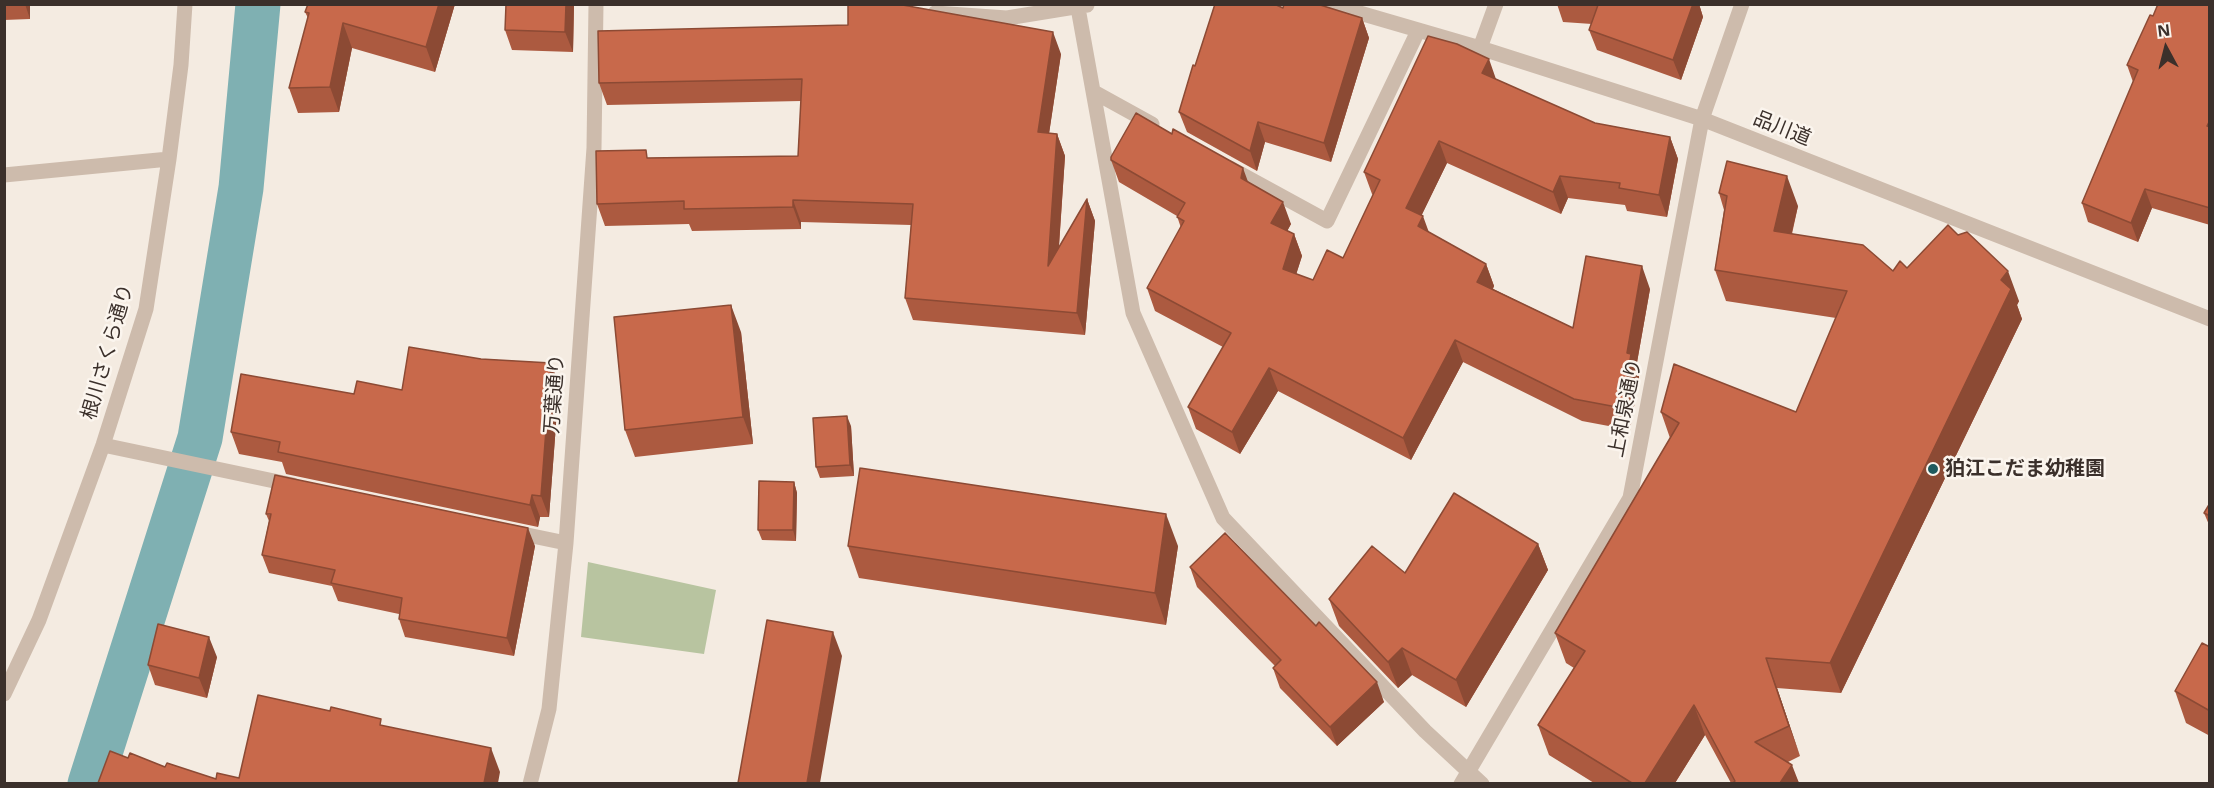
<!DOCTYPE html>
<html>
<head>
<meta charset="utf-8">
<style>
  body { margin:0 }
  #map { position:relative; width:2214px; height:788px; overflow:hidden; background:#f4ebe1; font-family:"Open Sans",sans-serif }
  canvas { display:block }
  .frame { position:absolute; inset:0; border:6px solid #3b302b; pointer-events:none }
  .north { position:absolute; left:2136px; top:18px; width:60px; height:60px; -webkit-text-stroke:4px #fbf5ee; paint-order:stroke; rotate:353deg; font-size:16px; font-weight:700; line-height:24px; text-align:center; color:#3b302b }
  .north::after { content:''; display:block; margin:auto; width:21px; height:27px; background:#3b302b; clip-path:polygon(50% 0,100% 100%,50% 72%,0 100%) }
</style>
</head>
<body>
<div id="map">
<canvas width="2214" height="788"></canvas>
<div class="frame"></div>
<div class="north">N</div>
</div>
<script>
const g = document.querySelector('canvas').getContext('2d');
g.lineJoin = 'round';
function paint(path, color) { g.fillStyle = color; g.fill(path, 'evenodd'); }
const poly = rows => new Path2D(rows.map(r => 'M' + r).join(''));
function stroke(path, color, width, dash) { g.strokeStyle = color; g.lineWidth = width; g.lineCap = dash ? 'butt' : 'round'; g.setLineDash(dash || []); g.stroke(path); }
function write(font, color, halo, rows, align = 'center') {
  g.font = font + ' "Open Sans","Noto Sans JP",sans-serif'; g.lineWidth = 5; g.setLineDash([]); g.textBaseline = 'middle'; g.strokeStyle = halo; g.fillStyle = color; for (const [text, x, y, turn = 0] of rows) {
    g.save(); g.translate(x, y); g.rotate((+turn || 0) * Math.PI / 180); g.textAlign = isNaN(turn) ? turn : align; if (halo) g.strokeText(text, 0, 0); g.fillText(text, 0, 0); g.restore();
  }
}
const green = poly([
  [588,562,716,590,704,654,581,637]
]);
const canal = poly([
  [90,784,200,438,241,188,258,4]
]);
const minor = poly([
  [1081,4,1078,8,1133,313,1223,518,1425,731,1482,784],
  [1329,4,1480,48,1702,119,2210,319],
  [935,13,1007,18,1087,5],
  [1480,48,1496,4],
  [1094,92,1152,124],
  [1230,168,1327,221,1418,31],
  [4,175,169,159],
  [103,445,293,485],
  [513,532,566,543],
  [4,694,39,620,103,445,146,309,169,159,181,65,185,4],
  [530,784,549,709,566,543,594,148,596,4],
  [1461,784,1630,498,1702,119,1742,4]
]);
const wall = poly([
  [4,4,30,4,30,19,4,20],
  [455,4,435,72,352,48,339,112,298,113,289,88,308,18,305,12],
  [574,4,573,52,512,50,505,30],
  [1557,4,1699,4,1703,17,1681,80,1597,50,1589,30,1592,24,1563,22],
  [2210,4,2210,225,2152,208,2138,242,2088,222,2082,203,2133,82,2127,65,2153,16],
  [1283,8,1362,18,1369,38,1331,162,1265,142,1257,171,1187,132,1179,112,1195,66],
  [1061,54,1049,133,1057,134,1065,156,1059,247,1087,199,1095,221,1085,335,913,320,905,298,911,225,801,222,801,229,692,231,689,224,605,226,597,204,649,158,798,156,801,101,607,105,599,83],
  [1496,80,1595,123,1670,137,1678,159,1667,217,1627,211,1625,205,1568,198,1561,214,1447,163,1421,216,1428,232,1486,264,1494,286,1493,289,1573,328,1650,289,1636,368,1639,377,1630,430,1582,421,1463,362,1411,460,1278,391,1240,454,1196,429,1188,407,1223,347,1155,311,1147,288,1181,228,1177,216,1119,182,1111,160,1172,134,1249,182,1291,224,1287,231,1294,234,1302,256,1296,274,1313,280,1343,258,1373,195,1372,194,1364,172],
  [1719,193,1798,206,1792,234,1893,271,1907,268,2019,301,2017,305,2022,319,1841,693,1777,688,1800,756,1788,762,1799,783,1731,783,1705,735,1675,783,1594,783,1549,755,1538,725,1574,668,1566,663,1555,633,1670,438,1661,412,1796,412,1836,318,1726,301,1715,270,1724,210],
  [741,332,753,444,635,457,625,430],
  [481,359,551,363,559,385,549,517,540,517,538,527,286,474,282,462,239,454,231,432,354,394,402,390],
  [851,426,854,476,820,478,816,467],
  [794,482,797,493,796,541,762,540,758,530],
  [2210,503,2210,527,2204,513],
  [266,514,535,546,514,656,405,637,399,619,399,614,338,601,332,586,269,573,262,555,269,521],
  [1538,544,1548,570,1466,707,1412,675,1398,688,1339,626,1329,599,1405,573],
  [848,546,1178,546,1166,625,859,578],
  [1190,567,1316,626,1384,702,1337,746,1280,688,1273,668,1275,666,1197,587],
  [2210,647,2210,736,2186,723,2175,691],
  [217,657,207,698,155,685,148,665]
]);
const shadedWall = poly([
  [25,4,30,4,30,19],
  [439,4,455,4,435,72,426,47],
  [566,4,574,4,573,52,565,32],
  [1693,4,1699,4,1703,17,1681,80,1673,60],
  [1362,18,1369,38,1331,162,1324,143],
  [343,23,352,48,339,112,330,87],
  [1053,32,1061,54,1046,154,1038,132],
  [1489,59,1497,82,1482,73],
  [1258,122,1265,142,1257,171,1250,151],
  [1057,134,1065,156,1056,288,1048,266],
  [1670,137,1678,159,1667,217,1659,195],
  [1439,141,1447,163,1414,231,1406,208],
  [1243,168,1251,190,1241,178],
  [1560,176,1568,198,1561,214,1553,192],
  [1787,176,1798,206,1785,261,1774,231],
  [2145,189,2152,208,2138,242,2131,223],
  [1087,199,1095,221,1085,335,1077,313],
  [793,200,801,222,801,229,793,207],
  [1283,202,1291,224,1279,246,1271,223],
  [1423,216,1431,238,1418,226],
  [1294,234,1302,256,1291,291,1283,269],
  [1486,264,1494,286,1485,304,1477,282],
  [1642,266,1650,289,1636,368,1639,377,1630,430,1622,408,1627,353],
  [2008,271,2019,301,2017,305,2022,319,1841,693,1830,663,2001,280],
  [731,305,741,332,753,444,743,417],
  [1455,340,1463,362,1411,460,1403,438],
  [551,363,559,385,549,517,541,496],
  [1269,368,1278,391,1240,454,1232,432],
  [847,416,851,426,854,476,850,465],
  [794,482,797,493,796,541,793,530],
  [532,495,540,517,538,527,530,505],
  [1166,514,1178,546,1166,625,1155,593],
  [528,528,535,546,514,656,507,638],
  [1538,544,1548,570,1466,707,1456,680],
  [833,632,842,656,820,783,807,783],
  [209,637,217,657,207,698,199,678],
  [1402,648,1412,675,1398,688,1388,662],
  [1766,658,1777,688,1800,756,1789,726],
  [1377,682,1384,702,1337,746,1330,727],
  [1694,705,1705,735,1675,783,1645,783],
  [491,748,500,772,498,783,484,783],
  [1792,765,1799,783,1780,783]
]);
const building = poly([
  [308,4,439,4,426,47,343,23,330,87,289,88,309,13,305,12,308,4],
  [506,4,566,4,565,32,505,30,506,4],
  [848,4,897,4,1053,32,1038,132,1057,134,1048,266,1087,199,1077,313,905,298,913,204,793,200,793,207,684,209,684,201,597,204,596,151,646,150,647,158,798,156,802,79,599,83,598,31,848,25,848,4],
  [1215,4,1274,4,1283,8,1284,4,1317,4,1362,18,1324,143,1258,122,1250,151,1179,112,1193,65,1195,66,1215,4],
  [1595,4,1693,4,1673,60,1589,30,1598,5,1595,4],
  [2158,4,2210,4,2210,120,2207,126,2210,127,2210,208,2145,189,2131,223,2082,203,2138,70,2127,65,2150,15,2153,16,2158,4],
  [1428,36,1457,44,1489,59,1482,73,1595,123,1670,137,1659,195,1619,188,1620,183,1560,176,1553,192,1439,141,1406,208,1423,216,1418,226,1486,264,1477,282,1573,328,1586,256,1642,266,1627,353,1631,354,1622,408,1574,399,1455,340,1403,438,1269,368,1232,432,1188,407,1231,333,1147,288,1184,221,1177,217,1185,203,1111,160,1111,157,1136,113,1172,134,1173,129,1243,168,1241,178,1283,202,1271,223,1294,234,1283,269,1313,280,1327,250,1343,258,1380,180,1364,172,1428,36],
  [1727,161,1787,176,1774,231,1863,245,1893,271,1900,261,1907,268,1948,225,1958,235,1967,232,2008,271,2001,280,2011,289,1830,663,1766,658,1789,726,1755,742,1792,765,1780,783,1733,783,1735,781,1694,705,1645,783,1632,783,1538,725,1585,651,1555,633,1679,423,1661,412,1674,364,1796,412,1847,291,1715,270,1727,196,1719,193,1727,161],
  [731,305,743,417,625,430,614,317,731,305],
  [409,347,481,359,551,363,541,496,532,495,530,505,278,452,280,442,231,432,241,374,354,394,357,381,402,390,409,347],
  [847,416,850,465,816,467,813,418,847,416],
  [860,468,1166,514,1155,593,848,546,860,468],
  [275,475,528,528,507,638,399,619,402,598,331,583,335,570,262,555,271,514,266,514,275,475],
  [759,481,794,482,793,530,758,530,759,481],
  [1454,493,1538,544,1456,680,1402,648,1388,662,1329,599,1372,546,1405,573,1454,493],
  [2210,503,2210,516,2204,513,2210,503],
  [1225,533,1316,626,1319,622,1377,682,1330,727,1273,668,1281,660,1190,567,1225,533],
  [767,620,833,632,807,783,738,783,767,620],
  [158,624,209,637,199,678,148,665,158,624],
  [2202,643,2210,647,2210,711,2175,691,2202,643],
  [258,695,330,711,331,707,381,719,380,725,491,748,484,783,98,783,110,751,128,758,130,753,165,767,167,763,216,779,217,773,239,778,258,695]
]);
const markers = [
  [1933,469,6,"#1f5a5e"]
];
const streetNames = [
  ["品川道",1782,129,22],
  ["根川さくら通り",108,352,-74],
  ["万葉通り",555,394,-86],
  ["上和泉通り",1626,408,-79]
];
const poiNames = [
  ["狛江こだま幼稚園",1945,469]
];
paint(green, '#b8c4a0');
stroke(canal, '#7fb0b2', 45);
stroke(minor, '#cdbbac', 15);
paint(wall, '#ac5a40');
paint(shadedWall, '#8c4a34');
paint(building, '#c8694b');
stroke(building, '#8c4a34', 1.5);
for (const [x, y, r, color] of markers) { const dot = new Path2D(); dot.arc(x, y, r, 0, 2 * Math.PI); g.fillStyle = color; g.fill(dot); stroke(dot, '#fbf5ee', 2); }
write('20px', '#3b302b', '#fbf5ee', streetNames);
write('bold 20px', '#3b302b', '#fbf5ee', poiNames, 'left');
</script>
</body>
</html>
